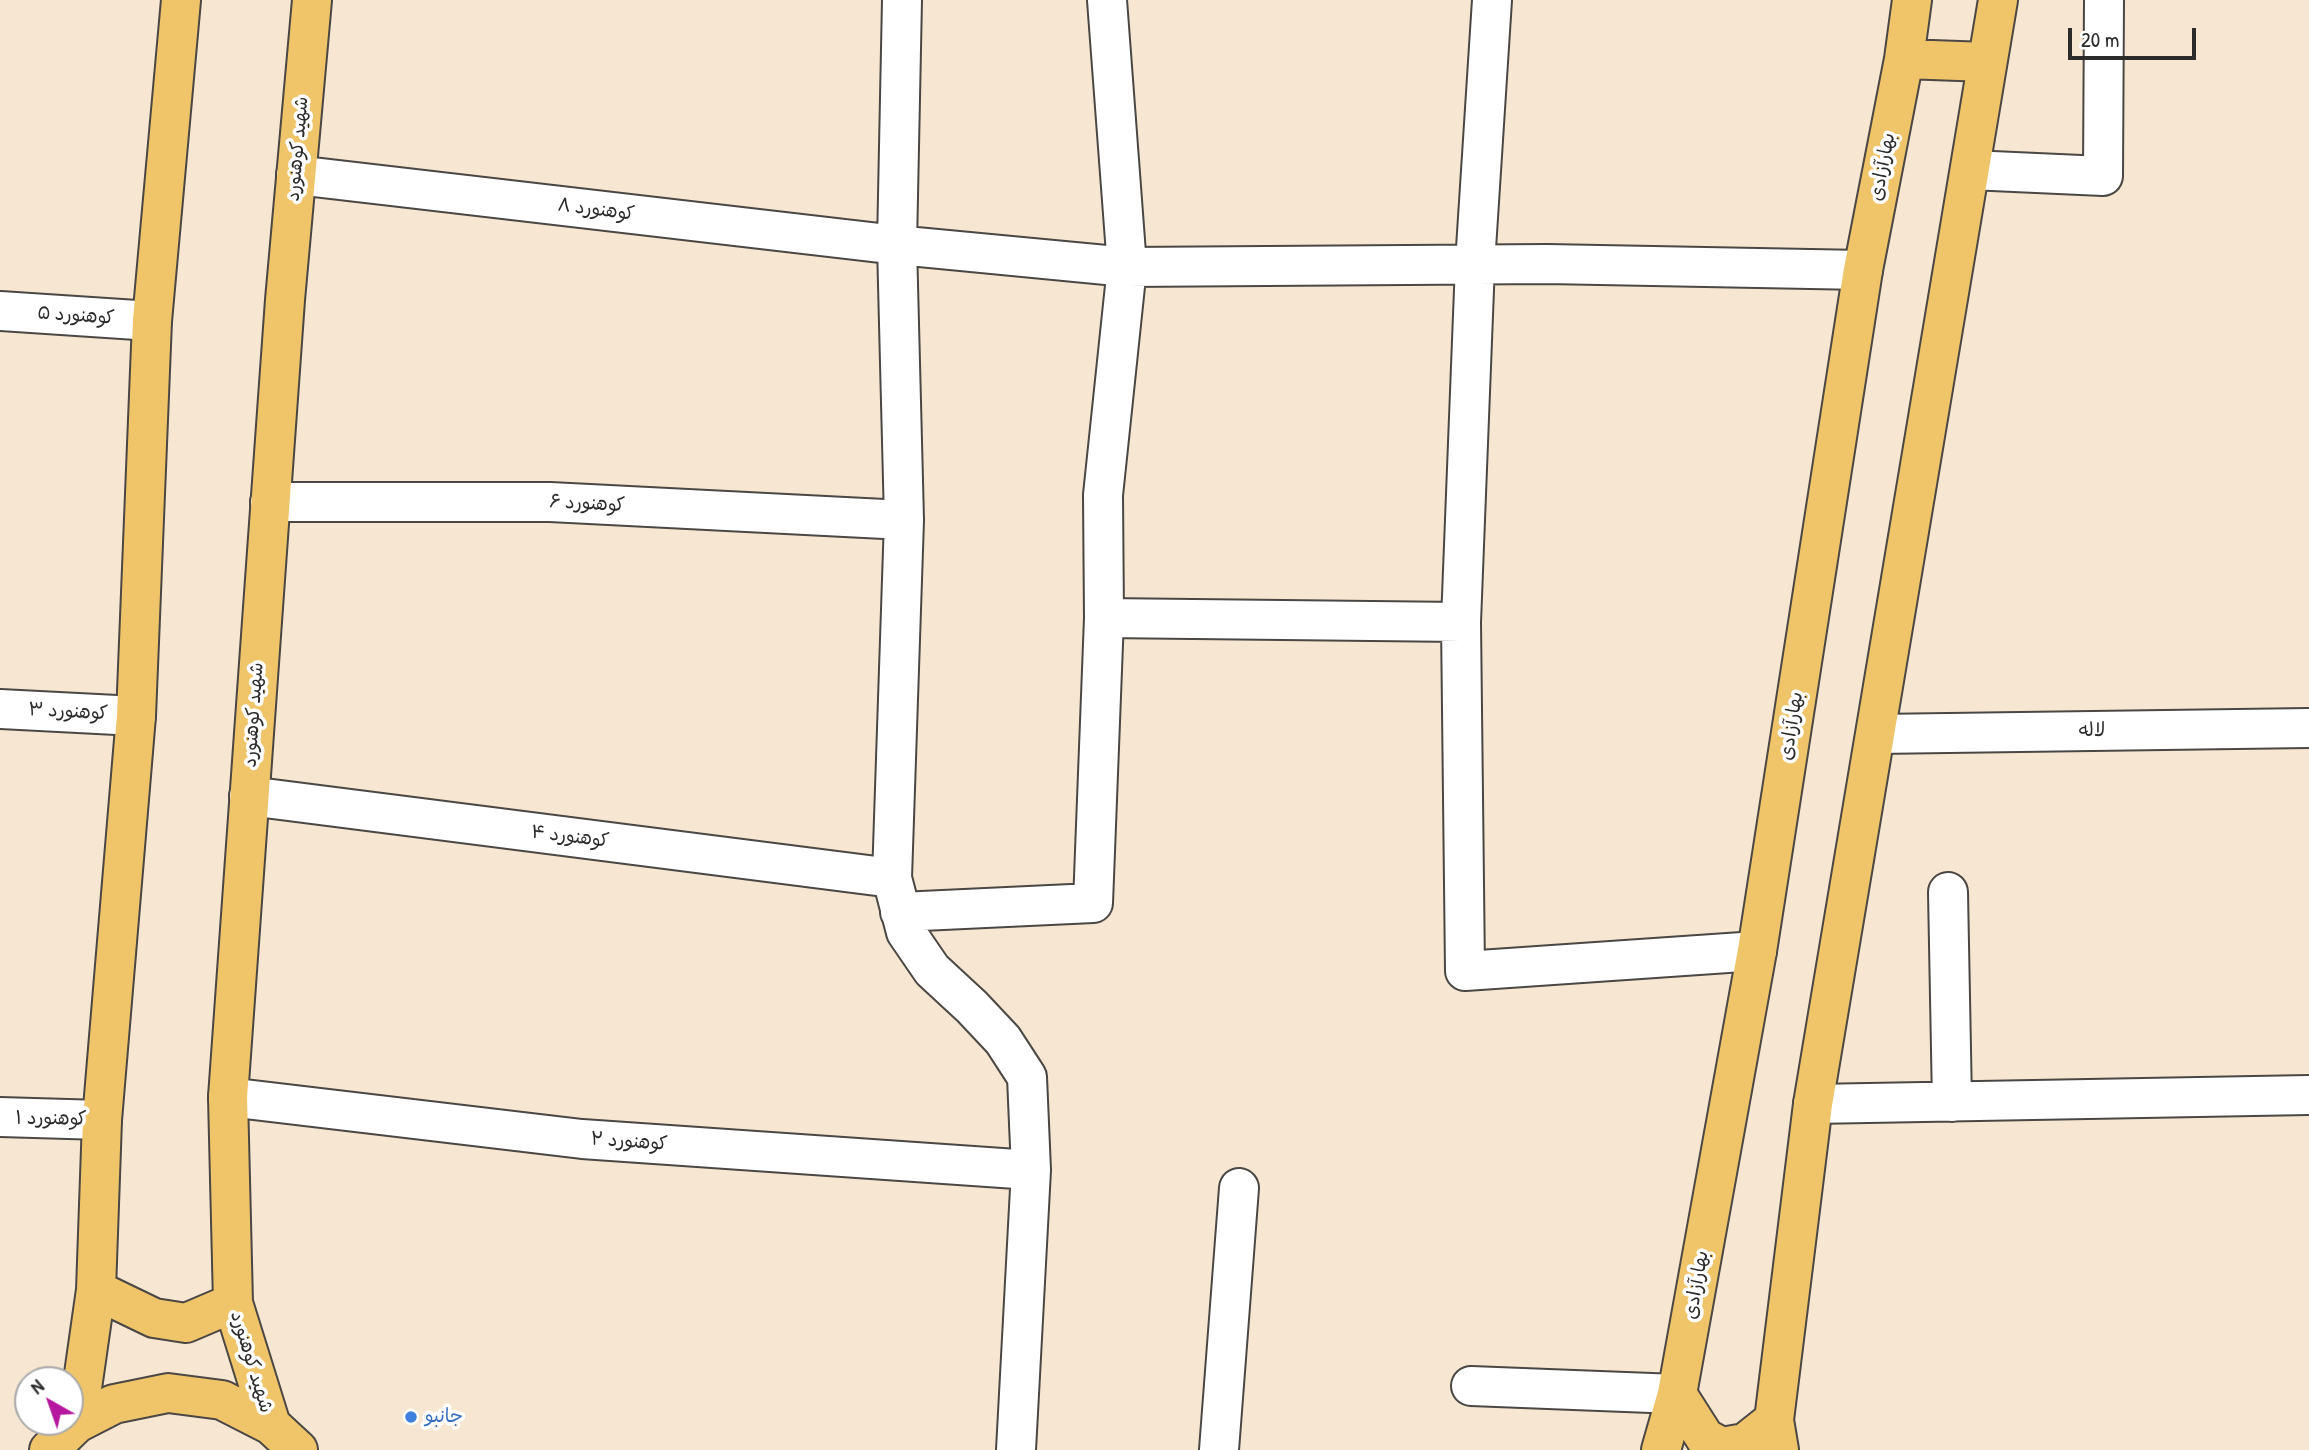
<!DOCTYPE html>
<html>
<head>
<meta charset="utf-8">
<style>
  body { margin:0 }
  #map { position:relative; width:2309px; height:1450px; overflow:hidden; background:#f7e7d2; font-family:"Patrick Hand",sans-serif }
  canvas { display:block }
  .north { position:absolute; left:14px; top:1366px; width:70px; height:70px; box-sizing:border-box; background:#fff; border:2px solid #aaa; border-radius:50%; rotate:320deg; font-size:19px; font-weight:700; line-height:28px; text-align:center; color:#2b2b2b }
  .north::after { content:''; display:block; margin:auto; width:24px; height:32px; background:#b5179e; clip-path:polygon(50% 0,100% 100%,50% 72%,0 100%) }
  .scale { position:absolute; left:2068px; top:28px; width:128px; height:32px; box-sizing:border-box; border:4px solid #2b2b2b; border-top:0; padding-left:9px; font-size:21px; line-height:24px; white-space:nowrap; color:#2b2b2b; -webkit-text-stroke:5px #fff; paint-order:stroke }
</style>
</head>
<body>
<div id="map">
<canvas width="2309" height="1450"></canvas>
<div class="north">N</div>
<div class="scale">20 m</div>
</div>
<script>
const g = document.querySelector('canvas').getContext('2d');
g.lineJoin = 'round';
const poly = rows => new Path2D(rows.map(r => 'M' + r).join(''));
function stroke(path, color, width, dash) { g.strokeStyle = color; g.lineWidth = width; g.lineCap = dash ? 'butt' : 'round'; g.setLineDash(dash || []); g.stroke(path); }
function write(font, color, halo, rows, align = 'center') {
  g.font = font + ' "Patrick Hand","Playpen Sans Arabic",sans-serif'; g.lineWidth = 7; g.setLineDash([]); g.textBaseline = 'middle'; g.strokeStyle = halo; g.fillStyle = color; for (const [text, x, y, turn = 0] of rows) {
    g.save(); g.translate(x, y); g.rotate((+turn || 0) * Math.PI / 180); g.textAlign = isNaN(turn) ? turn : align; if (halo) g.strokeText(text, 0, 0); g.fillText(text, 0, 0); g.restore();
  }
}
const minor = poly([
  [902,0,897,245,904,520,892,878,906,932,932,970,972,1007,1003,1040,1027,1077,1031,1170,1016,1450],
  [1107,0,1127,267,1547,264,1863,270],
  [1492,0,1475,264,1461,622,1465,971,1757,951],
  [1970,170,2103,176,2104,0],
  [296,175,897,245,1127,267,1103,495,1104,618,1093,903,900,912],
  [0,311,152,321],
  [270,502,550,502,904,520],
  [1104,618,1461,622],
  [0,709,136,716],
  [1876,734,2309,728],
  [249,796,892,878],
  [1948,892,1952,1102],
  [228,1097,582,1139,1031,1170],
  [1813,1104,2309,1095],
  [0,1117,102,1120],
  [1471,1386,1677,1394],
  [1219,1450,1239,1188]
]);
const major = poly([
  [1904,59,1987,62],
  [96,1290,154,1318,186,1323,233,1303],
  [1677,1394,1705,1438,1722,1447,1745,1443,1774,1420],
  [77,1423,96,1290,102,1120,136,716,152,321,181,0],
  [271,1425,233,1303,228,1097,285,300,312,0],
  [49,1450,77,1423,114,1404,168,1393,222,1400,271,1425,298,1450],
  [1661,1450,1677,1394,1757,951,1863,270,1904,59,1912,0],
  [1779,1450,1774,1420,1813,1104,1998,0]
]);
const markers = [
  [411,1417,7,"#3f7fe0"]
];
const streetNames = [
  ["شهید کوهنورد",298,149,-85],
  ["بهارآزادی",1883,167,-79],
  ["کوهنورد ۸",596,210,7],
  ["کوهنورد ۵",76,316,4],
  ["کوهنورد ۶",587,504,3],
  ["کوهنورد ۳",68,712,3],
  ["شهید کوهنورد",254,715,-86],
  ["بهارآزادی",1792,726,-81],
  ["لاله",2092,731,-1],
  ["کوهنورد ۴",570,837,7],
  ["کوهنورد ۱",51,1119,1],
  ["کوهنورد ۲",629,1142,4],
  ["بهارآزادی",1697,1285,-80],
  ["شهید کوهنورد",251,1362,73]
];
const shopNames = [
  ["جانبو",425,1417]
];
stroke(minor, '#4a4744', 42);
stroke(major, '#4a4744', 42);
stroke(minor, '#fff', 38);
stroke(major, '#f0c469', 38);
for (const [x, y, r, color] of markers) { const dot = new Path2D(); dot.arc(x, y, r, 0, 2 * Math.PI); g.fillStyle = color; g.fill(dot); stroke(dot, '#fff', 2.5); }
write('19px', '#2b2b2b', '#fff', streetNames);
write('19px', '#366cbe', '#fff', shopNames, 'left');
</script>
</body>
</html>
